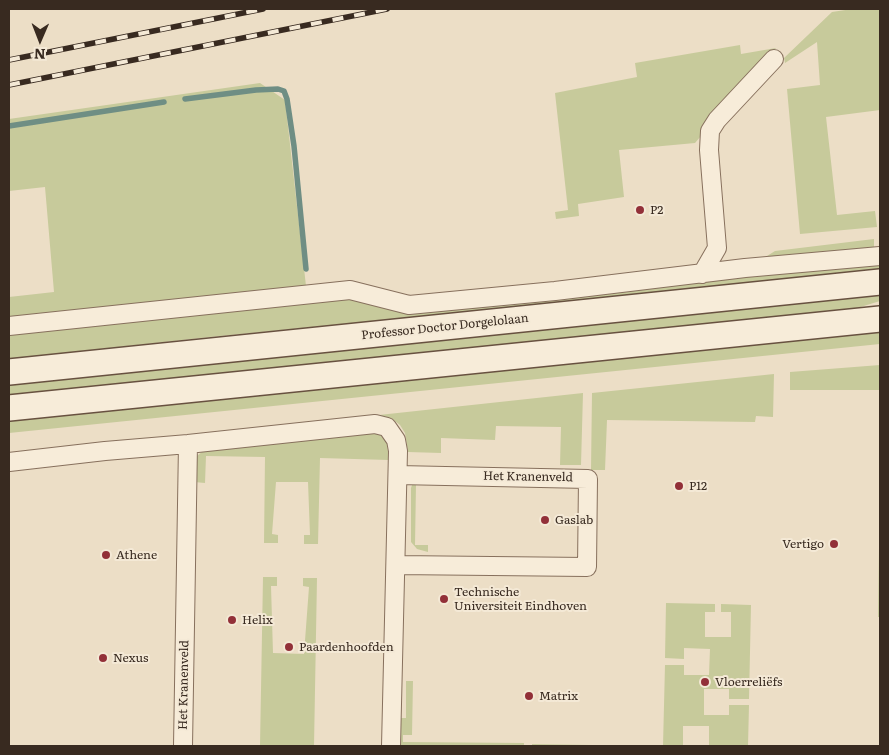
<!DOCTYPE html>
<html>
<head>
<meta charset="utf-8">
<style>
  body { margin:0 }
  #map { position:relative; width:889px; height:755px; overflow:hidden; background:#ecdec6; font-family:Literata,serif }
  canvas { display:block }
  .frame { position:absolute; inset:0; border:10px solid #382a20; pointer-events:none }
  .north { position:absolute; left:15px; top:15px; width:50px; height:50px; -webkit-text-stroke:4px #f4e9d6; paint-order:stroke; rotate:181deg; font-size:14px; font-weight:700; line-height:20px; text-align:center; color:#382a20 }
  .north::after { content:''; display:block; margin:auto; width:18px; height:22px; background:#382a20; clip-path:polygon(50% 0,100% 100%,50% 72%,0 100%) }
</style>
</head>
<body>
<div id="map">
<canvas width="889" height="755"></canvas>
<div class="frame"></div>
<div class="north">N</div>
</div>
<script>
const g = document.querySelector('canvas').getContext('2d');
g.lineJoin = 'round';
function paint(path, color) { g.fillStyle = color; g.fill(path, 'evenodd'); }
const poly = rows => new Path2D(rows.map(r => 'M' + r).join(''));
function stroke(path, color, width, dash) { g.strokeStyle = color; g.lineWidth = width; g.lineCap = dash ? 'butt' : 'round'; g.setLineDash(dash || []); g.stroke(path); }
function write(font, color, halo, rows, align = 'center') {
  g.font = font + ' Literata,serif'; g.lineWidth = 4; g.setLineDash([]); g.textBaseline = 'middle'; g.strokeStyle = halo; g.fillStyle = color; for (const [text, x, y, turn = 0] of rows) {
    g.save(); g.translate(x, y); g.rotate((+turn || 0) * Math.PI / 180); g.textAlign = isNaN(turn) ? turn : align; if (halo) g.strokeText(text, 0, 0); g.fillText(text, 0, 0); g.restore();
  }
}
const green = poly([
  [852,9,880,9,880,110,826,117,837,215,875,211,877,227,800,234,787,89,820,85,817,42,785,63,784,58,832,12],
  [740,45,741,54,776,48,695,143,619,150,624,197,578,204,579,216,556,219,555,212,568,210,555,93,637,77,635,63],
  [260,83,285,100,306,286,9,318,9,297,54,292,45,187,9,191,9,119],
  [874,239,874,249,759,261,775,251],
  [880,265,880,272,210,337,9,359,9,334,340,299,360,299,374,302,832,266],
  [880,292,880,301,844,312,9,398,9,382],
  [880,328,880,344,9,433,9,417],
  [880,365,880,390,790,390,790,372],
  [774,374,773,417,756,416,755,422,607,420,605,470,591,470,592,393],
  [583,393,581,465,560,465,561,427,496,426,495,440,441,438,441,453,408,452,405,433,400,425,391,418,379,415],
  [375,433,380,434,387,443,389,460,320,458,318,544,304,544,304,535,310,535,308,482,276,482,272,534,278,535,278,543,264,543,265,457,206,456,205,483,194,482,195,461,197,456,203,451],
  [880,478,880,617,878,617],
  [416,484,415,545,428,545,428,552,417,549,411,542,411,488,412,485],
  [263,577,277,577,277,586,271,586,273,653,304,654,309,587,303,586,303,578,317,578,314,746,260,746],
  [666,603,715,604,715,612,705,612,705,637,731,637,731,612,721,612,721,604,751,605,749,699,729,699,729,689,704,689,704,715,729,715,729,705,749,705,748,746,709,746,709,726,683,726,683,746,663,746,665,665,684,665,684,675,709,675,710,649,684,648,684,659,665,658],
  [406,681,413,681,412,735,403,735,403,742,524,743,524,746,399,746,399,718,406,718],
  [532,744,653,746,532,746]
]);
const stream = poly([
  [185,99,256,90,278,89,284,91,287,99,294,146,306,269],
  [9,126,164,102]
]);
const street = poly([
  [702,274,717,248,709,150,710,131,717,120,774,59],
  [9,326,350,290,409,305,555,291,745,268,880,256],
  [9,462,105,451,188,444,375,424,387,427,396,440,398,451,391,746],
  [396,565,587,567,588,479,398,475],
  [183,746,188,444]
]);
const secondary = poly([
  [9,372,880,282],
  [9,408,880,319]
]);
const rail = poly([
  [9,60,263,9],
  [9,85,387,9]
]);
const markers = [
  [640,210,5,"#923038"],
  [679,486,5,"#923038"],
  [545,520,5,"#923038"],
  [834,544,5,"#923038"],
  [106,555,5,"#923038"],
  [444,599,5,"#923038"],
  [232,620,5,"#923038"],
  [289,647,5,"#923038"],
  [103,658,5,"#923038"],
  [705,682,5,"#923038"],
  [529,696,5,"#923038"]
];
const poiNames = [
  ["P2",650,210],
  ["P12",689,486],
  ["Gaslab",555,520],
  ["Vertigo",824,544,"right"],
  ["Athene",116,555],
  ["Technische",454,592],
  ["Universiteit Eindhoven",454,606],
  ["Helix",242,620],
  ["Paardenhoofden",299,647],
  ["Nexus",113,658],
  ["Vloerreliëfs",715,682],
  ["Matrix",539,696]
];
const streetNames = [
  ["Professor Doctor Dorgelolaan",445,327,-6],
  ["Het Kranenveld",528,477,1],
  ["Het Kranenveld",184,685,-89]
];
paint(green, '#c7ca9b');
stroke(stream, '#6f8e84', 5.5);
stroke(street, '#87705d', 20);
stroke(secondary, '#685140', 28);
stroke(street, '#f7ecd9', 18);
stroke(secondary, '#f7ecd9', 25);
stroke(rail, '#382a20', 5.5);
stroke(rail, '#f4e9d6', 4, [11]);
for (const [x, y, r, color] of markers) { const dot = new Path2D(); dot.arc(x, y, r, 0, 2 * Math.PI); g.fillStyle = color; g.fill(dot); stroke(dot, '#f4e9d6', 2); }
write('12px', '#382a20', '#f4e9d6', poiNames, 'left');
write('12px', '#382a20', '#f4e9d6', streetNames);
</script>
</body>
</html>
